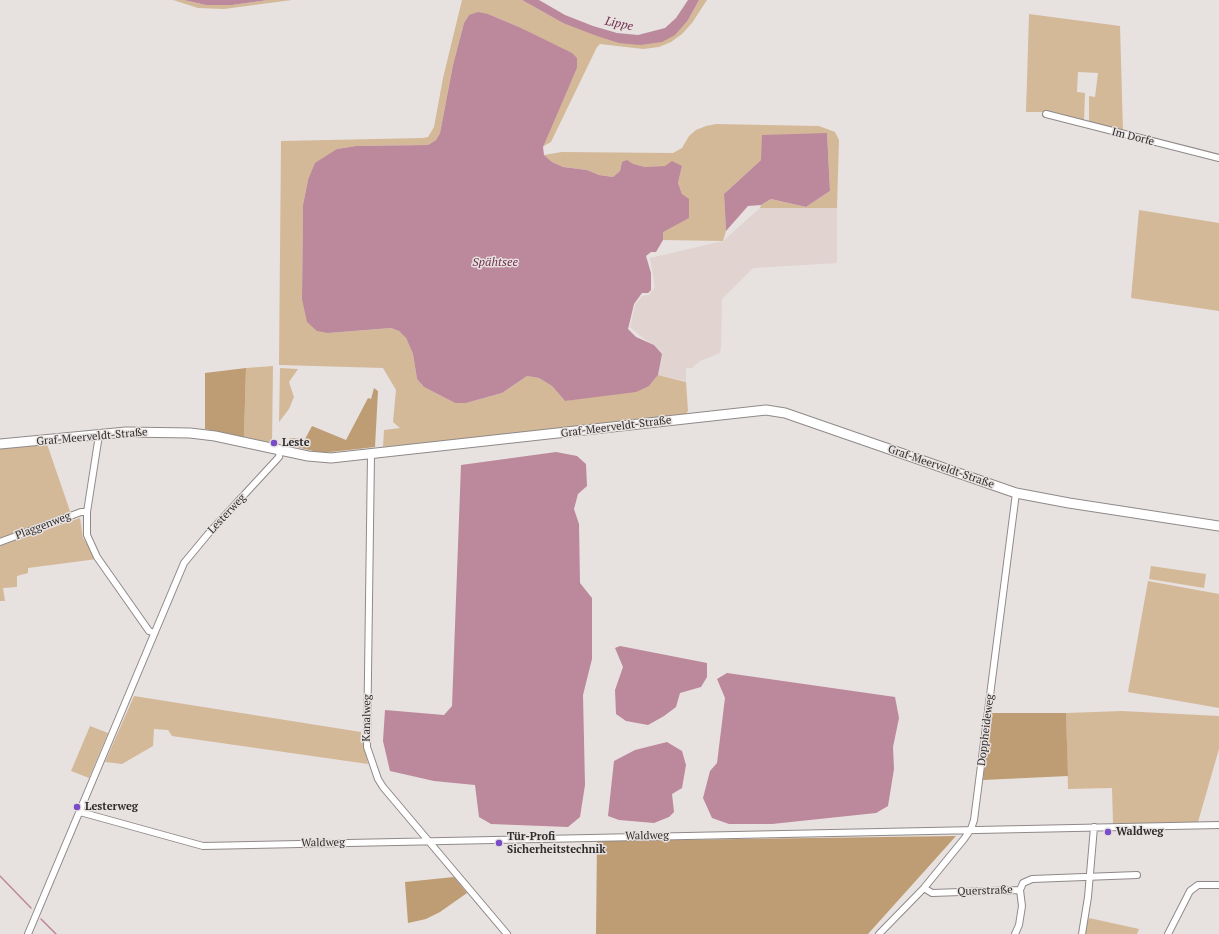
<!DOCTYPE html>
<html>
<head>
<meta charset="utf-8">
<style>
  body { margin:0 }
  canvas { display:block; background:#e7e1e0 }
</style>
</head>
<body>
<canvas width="1219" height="934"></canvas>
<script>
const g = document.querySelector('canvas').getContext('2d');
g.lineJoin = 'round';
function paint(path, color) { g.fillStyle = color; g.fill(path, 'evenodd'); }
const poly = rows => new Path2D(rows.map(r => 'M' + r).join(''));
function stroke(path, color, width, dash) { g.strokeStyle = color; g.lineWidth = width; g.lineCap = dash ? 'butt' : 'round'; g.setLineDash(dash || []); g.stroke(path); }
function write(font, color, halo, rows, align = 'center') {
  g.font = font + ' "PT Serif",serif'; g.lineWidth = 3; g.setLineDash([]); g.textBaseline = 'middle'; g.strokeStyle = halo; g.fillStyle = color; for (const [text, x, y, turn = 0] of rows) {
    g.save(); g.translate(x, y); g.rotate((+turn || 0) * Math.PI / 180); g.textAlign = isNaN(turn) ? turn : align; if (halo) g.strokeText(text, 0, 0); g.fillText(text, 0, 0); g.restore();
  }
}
const built = poly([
  [760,208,837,208,837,263,753,268,722,299,721,347,720,353,700,361,692,368,686,368,686,381,658,375,662,353,653,344,644,339,630,327,635,305,642,296,649,295,655,287,650,258,723,241]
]);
const green = poly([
  [173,0,184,0,206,5,232,5,268,0,292,0,224,9,198,8],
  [462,0,522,0,563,23,640,45,688,20,699,0,707,0,692,23,682,34,671,42,659,47,643,49,600,44,597,47,551,142,542,147,577,68,577,58,519,27,488,14,469,15,464,23,453,65,440,133,436,140,428,145,356,146,337,149,308,180,303,205,302,299,328,333,391,328,399,331,406,338,413,354,417,379,424,387,455,403,466,403,502,393,527,376,539,378,552,386,565,401,649,386,658,375,686,382,688,411,686,414,681,416,383,447,384,430,400,428,393,422,396,390,383,368,279,365,281,141,423,138,428,137,434,127,443,78],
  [1029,14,1120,26,1123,131,1089,123,1089,96,1095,97,1098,73,1078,72,1077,92,1085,93,1084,121,1046,112,1026,112],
  [716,124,819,126,835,132,839,140,837,208,760,208,761,205,771,199,806,207,830,191,827,133,761,160,724,194,726,231,723,241,663,240,663,232,682,194,678,183,682,166,645,167,622,162,620,171,613,177,599,175,587,170,563,167,552,162,544,155,562,152,673,153,682,148,689,136,696,130,706,126],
  [1139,210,1219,223,1219,311,1131,298],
  [273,366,272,443,244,437,246,368],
  [280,368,298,369,289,382,294,397,289,409,279,422],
  [47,444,71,514,0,541,0,448],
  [80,518,83,538,97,559,28,568,28,573,17,576,17,587,3,588,5,601,0,601,0,546],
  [1151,566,1206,574,1204,588,1149,579],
  [1148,581,1219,594,1219,708,1128,692],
  [134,696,361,732,368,764,172,736,168,730,154,729,153,746,122,764,105,762],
  [1122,711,1219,716,1219,749,1198,822,1113,824,1112,788,1068,789,1066,713],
  [90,726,108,733,89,778,71,771],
  [1089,918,1139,929,1137,934,1083,934]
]);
const forest = poly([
  [246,368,244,437,205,429,205,373],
  [374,388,378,391,375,447,322,453,288,445,290,438,305,439,312,426,346,440,368,398,371,399],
  [991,713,1066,713,1068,776,983,780],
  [956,836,868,934,596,934,597,841],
  [454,877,467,893,440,912,426,919,408,923,405,882]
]);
const water = poly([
  [184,0,268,0,232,5,206,5],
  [522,0,539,0,565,15,593,26,617,33,638,35,665,28,676,18,688,0,699,0,688,20,675,35,662,42,640,45,619,43,597,36,563,23],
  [478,12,488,14,519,27,572,53,577,58,577,68,543,147,544,155,552,162,563,167,587,170,599,175,613,177,620,171,622,162,627,160,633,164,645,167,665,166,672,161,682,166,678,183,682,194,689,199,689,218,663,232,663,240,656,252,651,252,646,256,651,273,651,290,648,293,642,293,634,304,628,329,636,337,654,345,662,354,658,375,649,386,636,392,565,401,552,386,539,378,527,376,502,393,466,403,455,403,424,387,417,379,413,354,406,338,399,331,391,328,328,333,317,331,307,322,302,299,303,205,308,180,315,163,337,149,356,146,428,145,436,140,440,133,453,65,464,23,469,15],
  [827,133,830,191,806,207,771,199,761,205,748,206,726,231,724,194,761,160,762,135],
  [556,452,577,456,586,464,587,486,578,494,574,509,579,524,580,583,592,598,592,659,583,695,585,785,580,817,568,827,491,824,479,817,475,785,434,781,390,771,383,741,385,710,444,715,452,706,461,465],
  [620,646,707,663,707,677,701,687,680,693,676,707,664,716,648,725,626,721,616,714,615,690,623,667,615,648],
  [727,673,895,697,899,718,893,747,894,769,888,806,876,813,772,824,729,824,712,818,703,798,710,771,717,763,725,698,717,679],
  [667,742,682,751,686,765,682,788,672,794,674,812,669,817,654,823,619,820,608,816,614,761,635,750]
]);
const stream = poly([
  [0,876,31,908],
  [41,919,56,934]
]);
const minor = poly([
  [1046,114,1219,158],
  [99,435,87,512,87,535,97,557,149,631,154,633],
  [371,454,367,747,378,779,383,787,507,934],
  [0,542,81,512,87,512],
  [80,812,203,846,1219,825],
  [924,888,932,893,1020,890,1023,883,1032,879,1137,875],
  [28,934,184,563,208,534,279,457,280,450],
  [879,934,924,888,964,839,971,829,974,820,1016,493],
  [1015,934,1019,925,1022,906,1020,890],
  [1082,934,1088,897,1094,827],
  [1168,934,1190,891,1198,885,1219,885]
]);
const secondary = poly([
  [0,444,126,432,190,433,215,436,308,456,331,458,766,410,785,413,1016,493,1069,503,1219,526]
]);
const markers = [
  [274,443,4,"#794dc6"],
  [77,807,4,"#794dc6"],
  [1108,832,4,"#794dc6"],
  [499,843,4,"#794dc6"]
];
const streetNames = [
  ["Im Dorfe",1133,137,14],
  ["Graf-Meerveldt-Straße",616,427,-7],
  ["Graf-Meerveldt-Straße",92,437,-5],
  ["Graf-Meerveldt-Straße",941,467,19],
  ["Lesterweg",227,514,-47],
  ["Plaggenweg",43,526,-21],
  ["Kanalweg",367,718,-89],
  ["Doppheideweg",986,730,-83],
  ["Waldweg",647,836,-1],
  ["Waldweg",323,843,-1],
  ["Querstraße",985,891,-2]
];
const poiNames = [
  ["Leste",282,443],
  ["Lesterweg",85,807],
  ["Waldweg",1116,832],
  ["Tür-Profi",507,837],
  ["Sicherheitstechnik",507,850]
];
const waterNames = [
  ["Lippe",619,24,12],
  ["Spähtsee",495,263]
];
paint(built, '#e1d3d0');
paint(green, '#d4b999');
paint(forest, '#bf9d74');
paint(water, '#bc889b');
stroke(stream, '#bc889b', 1.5);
stroke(minor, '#8f8a89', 8);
stroke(secondary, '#8f8a89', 11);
stroke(minor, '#fff', 6);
stroke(secondary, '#fff', 9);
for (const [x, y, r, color] of markers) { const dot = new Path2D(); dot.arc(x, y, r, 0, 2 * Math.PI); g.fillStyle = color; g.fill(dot); stroke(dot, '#e7e1e0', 1.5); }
write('11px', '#2f2d2c', '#e7e1e0', streetNames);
write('bold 11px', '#2f2d2c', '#e7e1e0', poiNames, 'left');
write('italic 12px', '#702f4c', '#e7e1e0', waterNames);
</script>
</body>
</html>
